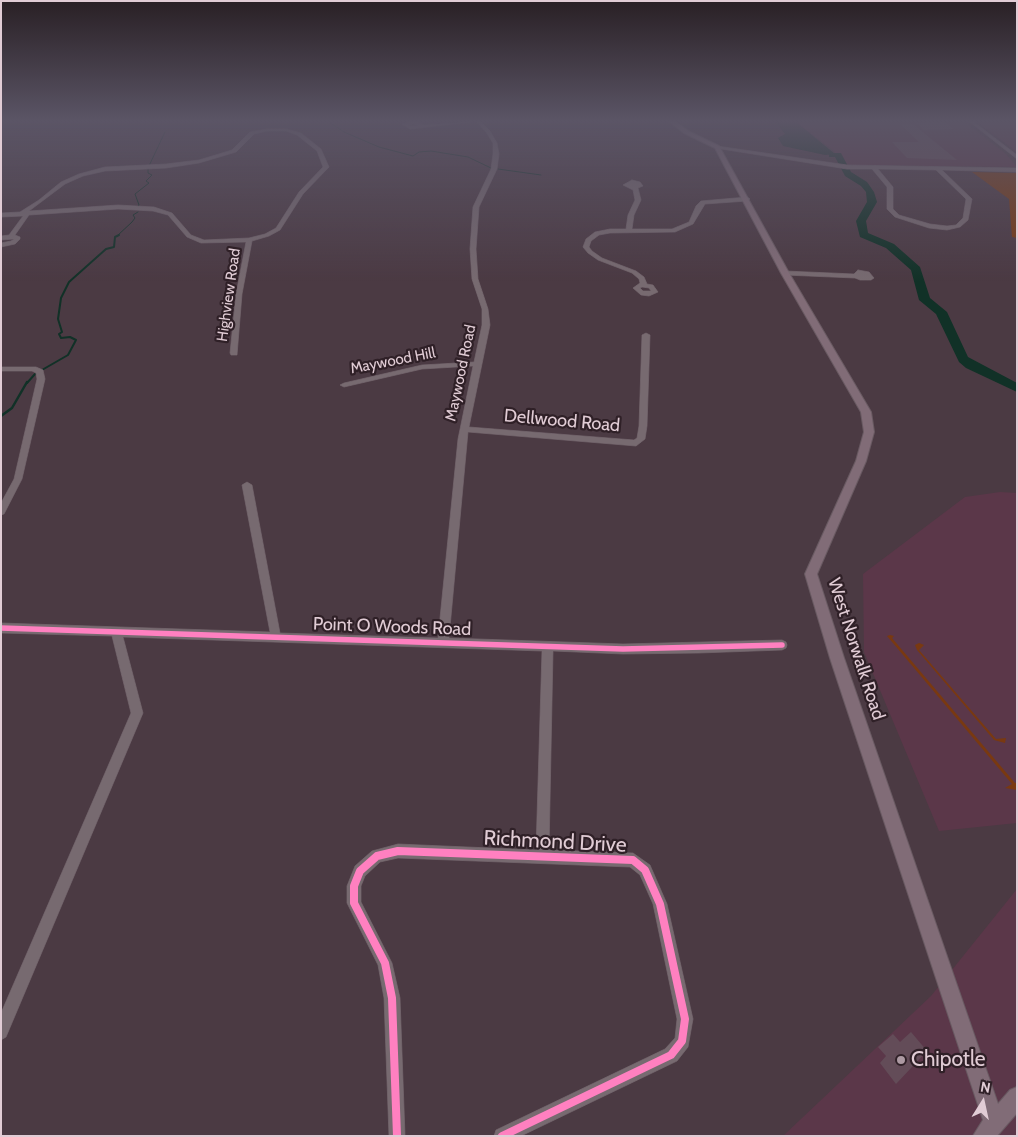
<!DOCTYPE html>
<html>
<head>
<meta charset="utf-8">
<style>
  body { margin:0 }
  #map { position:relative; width:1018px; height:1137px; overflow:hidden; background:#4b3a43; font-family:Cabin,sans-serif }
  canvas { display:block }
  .frame { position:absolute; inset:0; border:2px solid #e1ccd5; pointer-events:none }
  .north { position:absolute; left:958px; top:1077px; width:50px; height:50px; -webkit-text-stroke:4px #2f2027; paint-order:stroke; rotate:10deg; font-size:14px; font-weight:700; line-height:20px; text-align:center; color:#e1ccd5 }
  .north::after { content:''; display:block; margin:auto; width:18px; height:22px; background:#e1ccd5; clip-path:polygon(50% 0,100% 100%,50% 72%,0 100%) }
</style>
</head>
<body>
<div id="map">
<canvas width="1018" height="1137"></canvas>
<div class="frame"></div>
<div class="north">N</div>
</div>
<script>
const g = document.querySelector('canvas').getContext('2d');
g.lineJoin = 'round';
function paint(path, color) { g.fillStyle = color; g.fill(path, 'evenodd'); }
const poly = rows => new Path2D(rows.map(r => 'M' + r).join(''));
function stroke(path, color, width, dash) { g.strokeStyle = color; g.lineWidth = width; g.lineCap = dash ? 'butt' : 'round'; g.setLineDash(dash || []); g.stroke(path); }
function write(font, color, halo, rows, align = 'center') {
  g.font = font + ' Cabin,sans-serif'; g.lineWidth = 4.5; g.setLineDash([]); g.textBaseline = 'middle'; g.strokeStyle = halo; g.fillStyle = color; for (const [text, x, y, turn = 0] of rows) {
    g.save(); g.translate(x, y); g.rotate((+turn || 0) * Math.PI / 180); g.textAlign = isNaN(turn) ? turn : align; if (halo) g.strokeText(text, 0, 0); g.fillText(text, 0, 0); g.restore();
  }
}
const built = poly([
  [796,122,965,122,1006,154,1017,167,842,165,834,151],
  [977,122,1017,122,1017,153,1009,146],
  [1000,492,1017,493,1017,823,939,831,864,652,863,574,965,497],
  [1017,889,1017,1136,783,1136,931,996]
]);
const green = poly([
  [972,172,1017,173,1017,238,1012,237,1009,199],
  [890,635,894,636,892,638,1015,783,1017,783,1017,790,1005,788,1012,784,887,636],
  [919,643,924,645,919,650,996,739,1006,738,1005,743,994,740,917,650,915,645]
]);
const water = poly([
  [776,122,796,122,835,154,825,155,783,146,778,138,785,134]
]);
const streamFar2 = poly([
  [329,122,344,132,379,147,413,156,419,152,431,151,468,157,491,168],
  [498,169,541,175],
  [137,208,139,205,135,194,149,183,146,181,152,175,148,173,148,168,165,132],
  [117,236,132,222,135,218,133,215,138,212]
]);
const streamFar1 = poly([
  [27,383,35,374,68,355,76,340,70,337,61,338,59,334,62,332,58,319,61,298,69,282,106,249,114,247,115,237,119,235]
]);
const stream = poly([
  [1,416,12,408,27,382]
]);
const river = poly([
  [829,153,841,153,851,172,867,182,874,192,877,202,866,221,868,233,894,244,920,267,930,298,947,312,968,357,1017,383,1017,392,966,368,959,362,936,314,919,300,911,270,886,248,860,237,856,221,867,202,866,192,861,186,845,176,835,157,829,157,829,153]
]);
const building = poly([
  [924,122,945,122,954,129,924,130,916,123,926,123],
  [900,124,913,124,957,160,907,158,892,142,919,142],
  [911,1032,927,1051,896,1084,880,1063,886,1056,878,1047,893,1034,900,1042]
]);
const minor = poly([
  [409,122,418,122,423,125,470,122,410,129,402,124,409,122],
  [414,124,418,126,411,126,408,125,414,124],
  [477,122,481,122,490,131,497,143,499,154,497,169,479,207,476,249,478,279,488,309,490,325,469,427,634,440,637,438,639,426,642,335,646,333,650,335,647,426,645,439,636,446,468,432,449,638,623,644,782,640,786,642,787,645,786,648,782,650,699,653,623,654,553,651,549,850,633,853,650,865,667,904,693,1019,688,1047,677,1061,521,1136,494,1136,496,1130,665,1049,675,1038,677,1019,653,904,640,875,630,867,398,858,380,862,365,876,361,886,361,902,392,963,400,998,405,1136,389,1136,384,998,378,965,347,903,347,886,355,866,372,851,398,844,536,850,542,651,123,637,143,713,6,1037,1,1040,1,1013,131,713,112,636,1,633,1,623,270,632,242,485,247,482,252,485,280,633,438,638,458,439,473,366,422,369,344,387,340,385,344,383,422,365,474,362,482,325,482,309,472,279,470,249,473,207,491,169,493,154,493,143,486,132,477,122],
  [970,122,974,122,1017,155,1017,159,970,122],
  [267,129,286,129,301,133,321,149,329,167,303,194,280,230,269,236,252,241,242,294,237,355,231,355,230,353,236,294,246,242,201,243,187,237,168,215,153,211,118,209,29,215,15,235,20,237,20,239,15,244,1,247,1,243,11,241,14,239,1,240,1,236,9,235,23,216,1,217,1,213,20,212,39,200,61,182,79,174,105,167,166,164,199,160,232,150,250,132,267,129],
  [267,131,286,131,297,135,317,151,323,167,299,192,276,228,265,234,249,238,204,240,191,235,172,213,154,207,118,205,29,211,65,184,83,176,105,171,166,168,199,163,236,152,254,134,267,131],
  [717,146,847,165,1017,168,1017,172,942,170,972,199,968,220,960,227,947,230,929,228,895,217,887,209,887,187,872,169,847,169,715,148,717,146],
  [878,169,936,170,966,199,963,218,956,225,947,226,930,224,899,215,893,209,893,187,878,169],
  [632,180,640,182,643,186,638,188,641,200,634,215,632,229,672,229,689,222,696,206,701,201,747,197,750,199,747,201,705,204,693,224,675,232,610,233,599,235,591,241,589,247,592,251,602,258,636,271,644,277,647,284,653,285,658,292,649,296,641,295,633,288,640,283,639,279,632,273,598,260,588,253,583,247,586,239,595,232,610,229,626,229,628,215,635,200,633,190,623,185,632,180],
  [642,287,649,288,651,291,643,291,640,288,642,287],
  [858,270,869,272,874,278,871,280,860,280,855,278,785,275,782,273,785,271,854,274,858,270],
  [1,367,36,367,43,370,45,379,22,479,4,514,1,515,1,503,14,479,37,379,36,373,32,371,1,371,1,367]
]);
const major = poly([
  [670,122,676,122,688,131,719,146,789,273,871,412,874,432,866,461,817,574,844,658,998,1104,1010,1090,1017,1087,1017,1113,997,1136,973,1136,983,1120,830,658,805,574,856,461,864,432,861,412,781,273,715,148,684,133,670,122]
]);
const cyclewayFar1 = poly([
  [1,628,623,649,782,645]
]);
const cycleway = poly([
  [397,1136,392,998,385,963,354,903,354,886,360,871,377,856,398,851,633,860,645,870,660,904,685,1019,682,1041,671,1055,502,1136]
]);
const markers = [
  [901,1060,5,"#ac99a2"]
];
const farStreetnames = [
  ["Highview Road",229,295,-82],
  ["Maywood Hill",393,361,-11],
  ["Maywood Road",461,373,-78]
];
const streetNames = [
  ["Dellwood Road",562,421,5],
  ["Point O Woods Road",392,627,2],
  ["West Norwalk Road",856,649,72]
];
const nearStreetnames = [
  ["Richmond Drive",555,842,3]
];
const nearPoinames = [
  ["Chipotle",911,1060]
];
paint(built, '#5b3749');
paint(green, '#793911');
paint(water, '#113127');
stroke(streamFar2, '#113127', 1);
stroke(streamFar1, '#113127', 2);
stroke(stream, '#113127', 2.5);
paint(river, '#113127');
paint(building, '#634c58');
stroke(minor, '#695a62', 1);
stroke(major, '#695a62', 2);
paint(minor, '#776a70');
paint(major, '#816c77');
stroke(cyclewayFar1, '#ff80c0', 5.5);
stroke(cycleway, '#ff80c0', 8);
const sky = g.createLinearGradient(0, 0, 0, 281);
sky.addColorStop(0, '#292025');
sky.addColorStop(0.43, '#5b5566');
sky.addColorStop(1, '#5b556600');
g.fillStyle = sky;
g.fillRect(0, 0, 1018, 281);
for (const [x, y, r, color] of markers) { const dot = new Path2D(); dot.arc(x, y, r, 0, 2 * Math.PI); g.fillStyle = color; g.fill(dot); stroke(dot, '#2f2027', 2); }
write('15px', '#e1ccd5', '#2f2027', farStreetnames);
write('18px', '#e1ccd5', '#2f2027', streetNames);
write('21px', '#e1ccd5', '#2f2027', nearStreetnames);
write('21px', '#e1ccd5', '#2f2027', nearPoinames, 'left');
</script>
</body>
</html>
